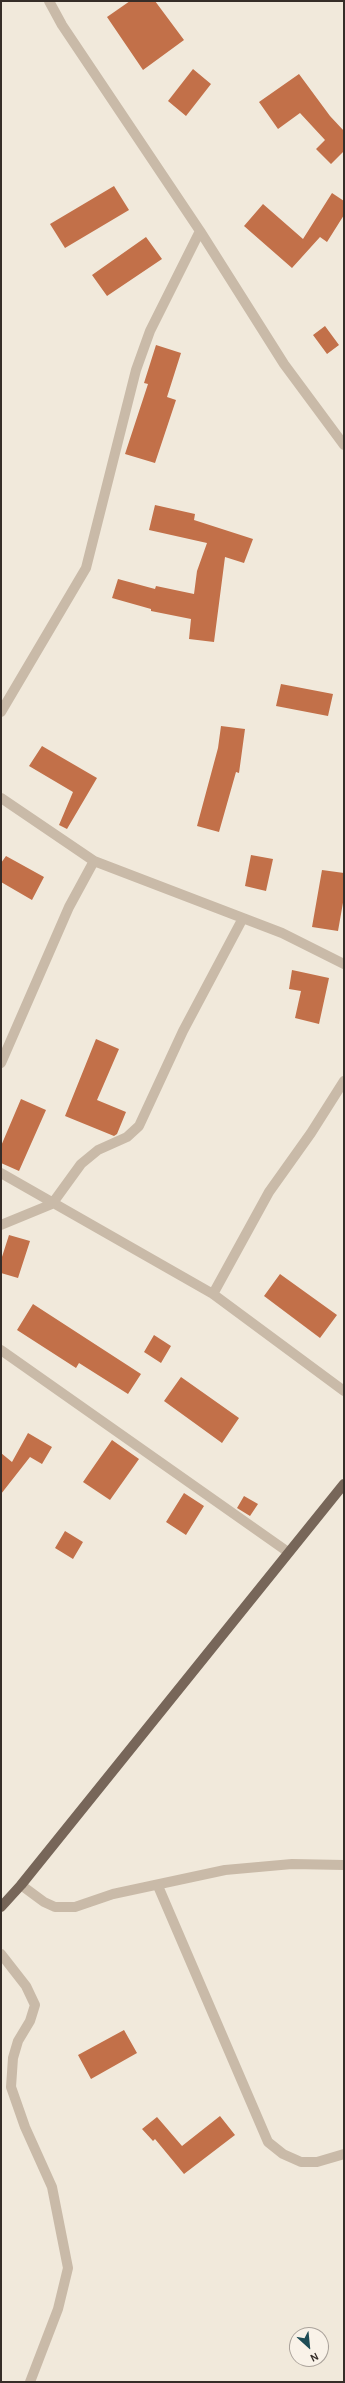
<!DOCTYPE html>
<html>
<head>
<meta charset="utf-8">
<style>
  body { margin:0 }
  #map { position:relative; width:345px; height:2383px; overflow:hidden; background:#f1e9db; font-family:Karla,sans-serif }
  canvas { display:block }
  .frame { position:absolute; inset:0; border:2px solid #362d28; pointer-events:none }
  .north { position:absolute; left:289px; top:2327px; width:40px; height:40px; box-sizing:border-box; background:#f9f2e8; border:1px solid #aba39b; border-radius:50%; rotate:153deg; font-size:11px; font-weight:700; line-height:16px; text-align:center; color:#362d28 }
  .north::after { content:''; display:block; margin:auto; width:14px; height:18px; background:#1f4d56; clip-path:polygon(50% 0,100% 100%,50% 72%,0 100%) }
</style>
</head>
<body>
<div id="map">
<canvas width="345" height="2383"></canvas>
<div class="frame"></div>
<div class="north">N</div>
</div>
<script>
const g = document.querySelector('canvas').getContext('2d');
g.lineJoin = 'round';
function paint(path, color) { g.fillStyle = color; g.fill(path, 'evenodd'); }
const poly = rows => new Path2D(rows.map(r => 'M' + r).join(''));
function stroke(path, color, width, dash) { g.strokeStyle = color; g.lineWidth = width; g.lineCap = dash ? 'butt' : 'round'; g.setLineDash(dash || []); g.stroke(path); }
const building = poly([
  [130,1,155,1,184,40,143,70,107,17],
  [193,69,211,84,186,116,168,101],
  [299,74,330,116,344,131,344,151,331,164,316,149,325,140,300,113,278,129,259,102],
  [114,186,129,210,65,248,50,224],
  [332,193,344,201,344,215,327,242,320,237,292,268,244,226,263,204,303,239],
  [146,237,162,259,107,296,92,275],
  [325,326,339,345,327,354,313,335],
  [156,345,181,353,167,397,176,400,155,463,125,454,148,384,144,383],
  [155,505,195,514,194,520,253,539,244,563,225,557,214,642,189,639,191,619,151,611,151,609,112,598,118,579,155,589,156,586,194,594,197,571,207,543,149,530],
  [281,684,333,694,328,716,276,706],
  [221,726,245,729,239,773,236,772,219,832,197,826,218,748],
  [42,746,97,778,67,829,59,825,73,792,29,766],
  [251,855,273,859,266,891,245,886],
  [6,856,44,877,32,900,1,882,1,863],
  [322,870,344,873,344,897,338,931,312,927],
  [292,970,329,978,319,1024,295,1018,301,991,289,989],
  [96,1039,119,1049,97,1100,126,1112,117,1134,114,1136,65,1116],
  [21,1099,46,1110,19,1171,1,1163,1,1146],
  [9,1235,30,1241,18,1278,1,1273,1,1260],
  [280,1274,337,1315,320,1338,264,1296],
  [33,1304,141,1374,128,1394,79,1363,76,1368,17,1330],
  [154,1335,171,1346,161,1363,144,1352],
  [181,1377,239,1418,222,1443,164,1401],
  [28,1433,52,1447,42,1464,30,1457,1,1494,1,1453,12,1462],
  [112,1440,139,1459,110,1500,83,1482],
  [184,1493,204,1506,186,1535,166,1522],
  [244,1496,258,1504,250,1516,237,1508],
  [65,1531,83,1542,73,1559,55,1548],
  [124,2030,137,2053,91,2079,78,2055],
  [220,2116,235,2135,184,2174,155,2139,153,2141,142,2129,157,2117,182,2146]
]);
const street = poly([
  [49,1,62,25,200,231,284,364,344,445],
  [1,712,86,568,136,370,150,331,200,231],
  [1,798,94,861,282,933,344,964],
  [1,1063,69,907,94,861],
  [1,1173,213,1294,344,1391],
  [1,1225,52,1204,81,1164,98,1150,127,1137,139,1126,183,1031,243,918],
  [213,1294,269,1192,311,1133,344,1081],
  [1,1350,288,1552],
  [21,1885,44,1902,55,1907,75,1907,113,1894,225,1870,292,1864,344,1865],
  [158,1886,268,2142,283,2154,301,2162,317,2162,344,2154],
  [1,1954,26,1986,35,2005,30,2021,18,2041,13,2058,11,2087,25,2127,52,2187,68,2268,58,2309,30,2382]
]);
const primary = poly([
  [1,1907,21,1885,344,1484]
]);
paint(building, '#c27049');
stroke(street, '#c9baa8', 10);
stroke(primary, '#776659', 10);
</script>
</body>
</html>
